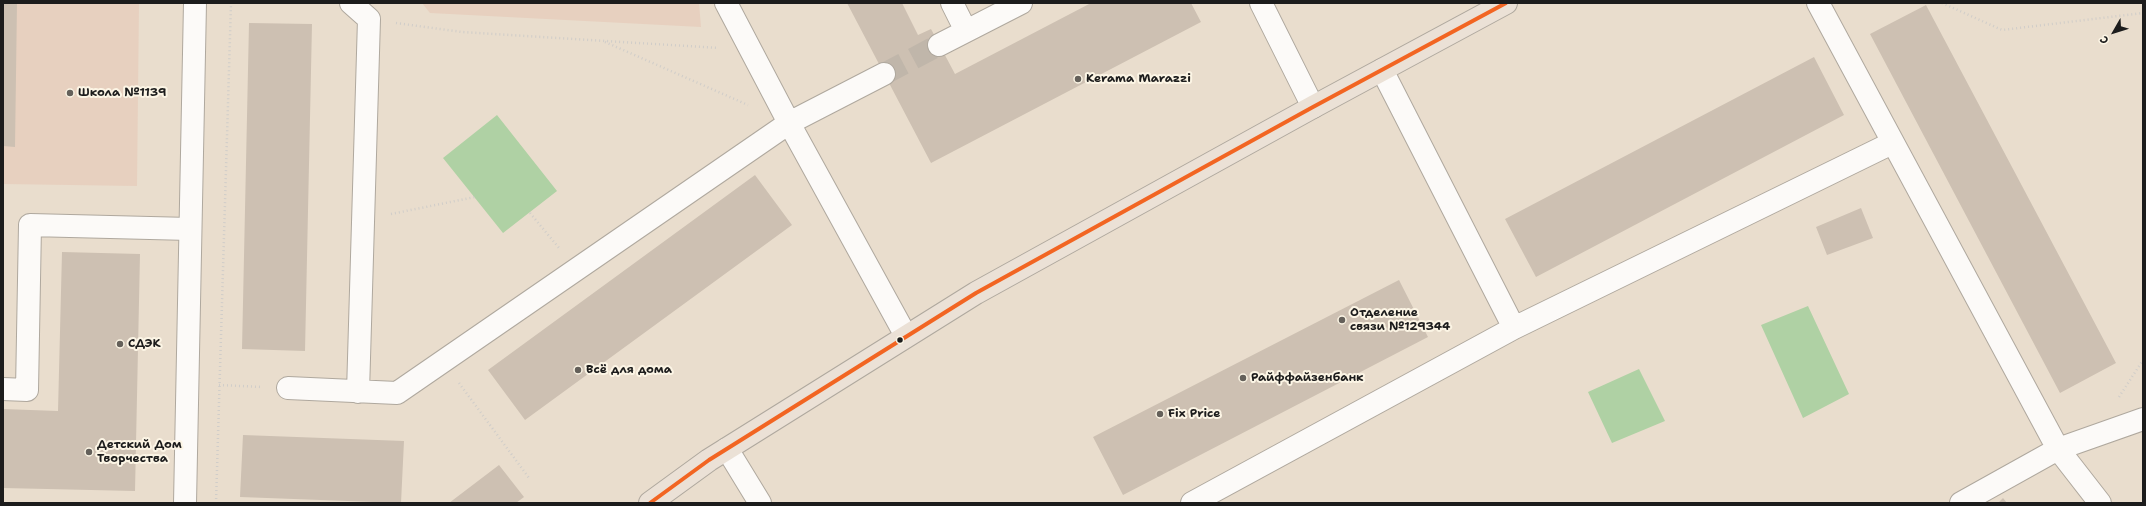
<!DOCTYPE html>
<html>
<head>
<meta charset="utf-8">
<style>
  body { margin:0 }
  #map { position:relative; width:2146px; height:506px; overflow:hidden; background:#e9ddcd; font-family:"Shantell Sans",sans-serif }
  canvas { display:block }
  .frame { position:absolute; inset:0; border:4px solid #1c1c1c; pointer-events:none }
  .north { position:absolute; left:2094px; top:12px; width:40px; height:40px; -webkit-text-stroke:3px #fcf5e5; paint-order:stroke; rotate:231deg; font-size:11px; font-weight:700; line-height:16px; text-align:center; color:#1c1c1c }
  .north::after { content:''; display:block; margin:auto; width:14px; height:18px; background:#1c1c1c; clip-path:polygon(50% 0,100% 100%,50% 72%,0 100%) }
</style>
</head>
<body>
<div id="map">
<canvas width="2146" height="506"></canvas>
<div class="frame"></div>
<div class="north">С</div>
</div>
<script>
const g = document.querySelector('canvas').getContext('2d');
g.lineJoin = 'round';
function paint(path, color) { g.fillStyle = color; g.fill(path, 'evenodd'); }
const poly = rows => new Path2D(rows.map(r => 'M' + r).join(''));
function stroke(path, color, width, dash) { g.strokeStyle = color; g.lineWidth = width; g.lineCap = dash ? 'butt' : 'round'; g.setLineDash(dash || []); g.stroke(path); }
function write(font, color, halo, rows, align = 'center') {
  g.font = font + ' "Shantell Sans",sans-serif'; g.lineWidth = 4; g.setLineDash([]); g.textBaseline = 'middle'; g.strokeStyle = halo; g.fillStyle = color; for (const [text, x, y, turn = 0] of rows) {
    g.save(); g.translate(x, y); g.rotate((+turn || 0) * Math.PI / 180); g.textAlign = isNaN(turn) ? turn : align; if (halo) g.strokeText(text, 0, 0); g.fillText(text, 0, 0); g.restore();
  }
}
const built = poly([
  [3,3,139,3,137,186,3,184],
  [422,3,699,3,701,27,430,13]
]);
const green = poly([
  [497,115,557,191,503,233,443,158],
  [1808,306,1849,394,1803,418,1761,325],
  [1639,369,1665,421,1612,443,1588,392]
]);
const building = poly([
  [3,3,17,3,15,147,3,146],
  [847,3,902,3,918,35,931,29,955,74,1091,3,1191,3,1201,22,931,163],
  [1926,5,2116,363,2060,393,1870,34],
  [249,23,312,24,305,351,242,349],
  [1814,57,1844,115,1536,277,1505,219],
  [755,175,792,225,525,420,488,370],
  [1861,208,1873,238,1827,255,1816,227],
  [62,252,140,254,135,491,3,488,3,409,58,411],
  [1399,280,1428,337,1123,495,1093,437],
  [243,435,404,441,401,503,240,497],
  [499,465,524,497,516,503,449,503],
  [2003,498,2007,503,1998,503]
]);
const minorTunnel = poly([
  [884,74,939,45]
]);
const path = poly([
  [1942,3,2002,30,2143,13],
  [396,23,462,32,718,48],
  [605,42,748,105],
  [530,213,559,248],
  [391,214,475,197],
  [459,383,529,478],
  [219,385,262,387],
  [2119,397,2143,360],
  [216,503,231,3]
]);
const minor = poly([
  [351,3,369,19,358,392],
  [726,3,789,123,906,336],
  [952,3,966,31],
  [1261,3,1313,107],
  [1818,3,2058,449,2100,503],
  [939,45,1021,3],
  [1382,70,1514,328,1892,143],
  [288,388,397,393,789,123,884,74],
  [3,389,27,390,30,225,190,229],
  [727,449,760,503],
  [185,503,195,3],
  [1192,503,1514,328],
  [1961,503,2058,449,2143,419]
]);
const major = poly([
  [650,503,709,460,976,293,1313,107,1506,3]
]);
const bus1 = poly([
  [650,503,709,460,976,293,1313,107,1506,3]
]);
const markers = [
  [1078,79,4,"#64605a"],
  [70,93,4,"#64605a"],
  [1342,320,4,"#64605a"],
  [900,340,3.5,"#1c1c1c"],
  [120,344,4,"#64605a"],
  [578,370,4,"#64605a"],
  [1243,378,4,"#64605a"],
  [1160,414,4,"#64605a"],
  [89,452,4,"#64605a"]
];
const poiNames = [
  ["Kerama Marazzi",1086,79],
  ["Школа №1139",78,93],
  ["Отделение",1350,313],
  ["связи №129344",1350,327],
  ["СДЭК",128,344],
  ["Всё для дома",586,370],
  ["Райффайзенбанк",1251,378],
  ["Fix Price",1168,414],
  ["Детский Дом",97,445],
  ["Творчества",97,459]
];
paint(built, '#e7d0bf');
paint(green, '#afd1a4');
paint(building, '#cdc0b2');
stroke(minorTunnel, '#c0b6aa', 22, [22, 11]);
stroke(minor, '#afa89e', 24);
stroke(major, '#afa89e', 24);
stroke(path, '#d0cdc9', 2.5, [1, 3]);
stroke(minor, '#fcfaf8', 22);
stroke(major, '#ebe1d6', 22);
stroke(bus1, '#f26522', 4);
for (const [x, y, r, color] of markers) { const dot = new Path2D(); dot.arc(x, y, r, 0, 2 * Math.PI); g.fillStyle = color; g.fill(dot); stroke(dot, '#fcf5e5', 1.5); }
write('bold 12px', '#1c1c1c', '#fcf5e5', poiNames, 'left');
</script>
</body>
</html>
